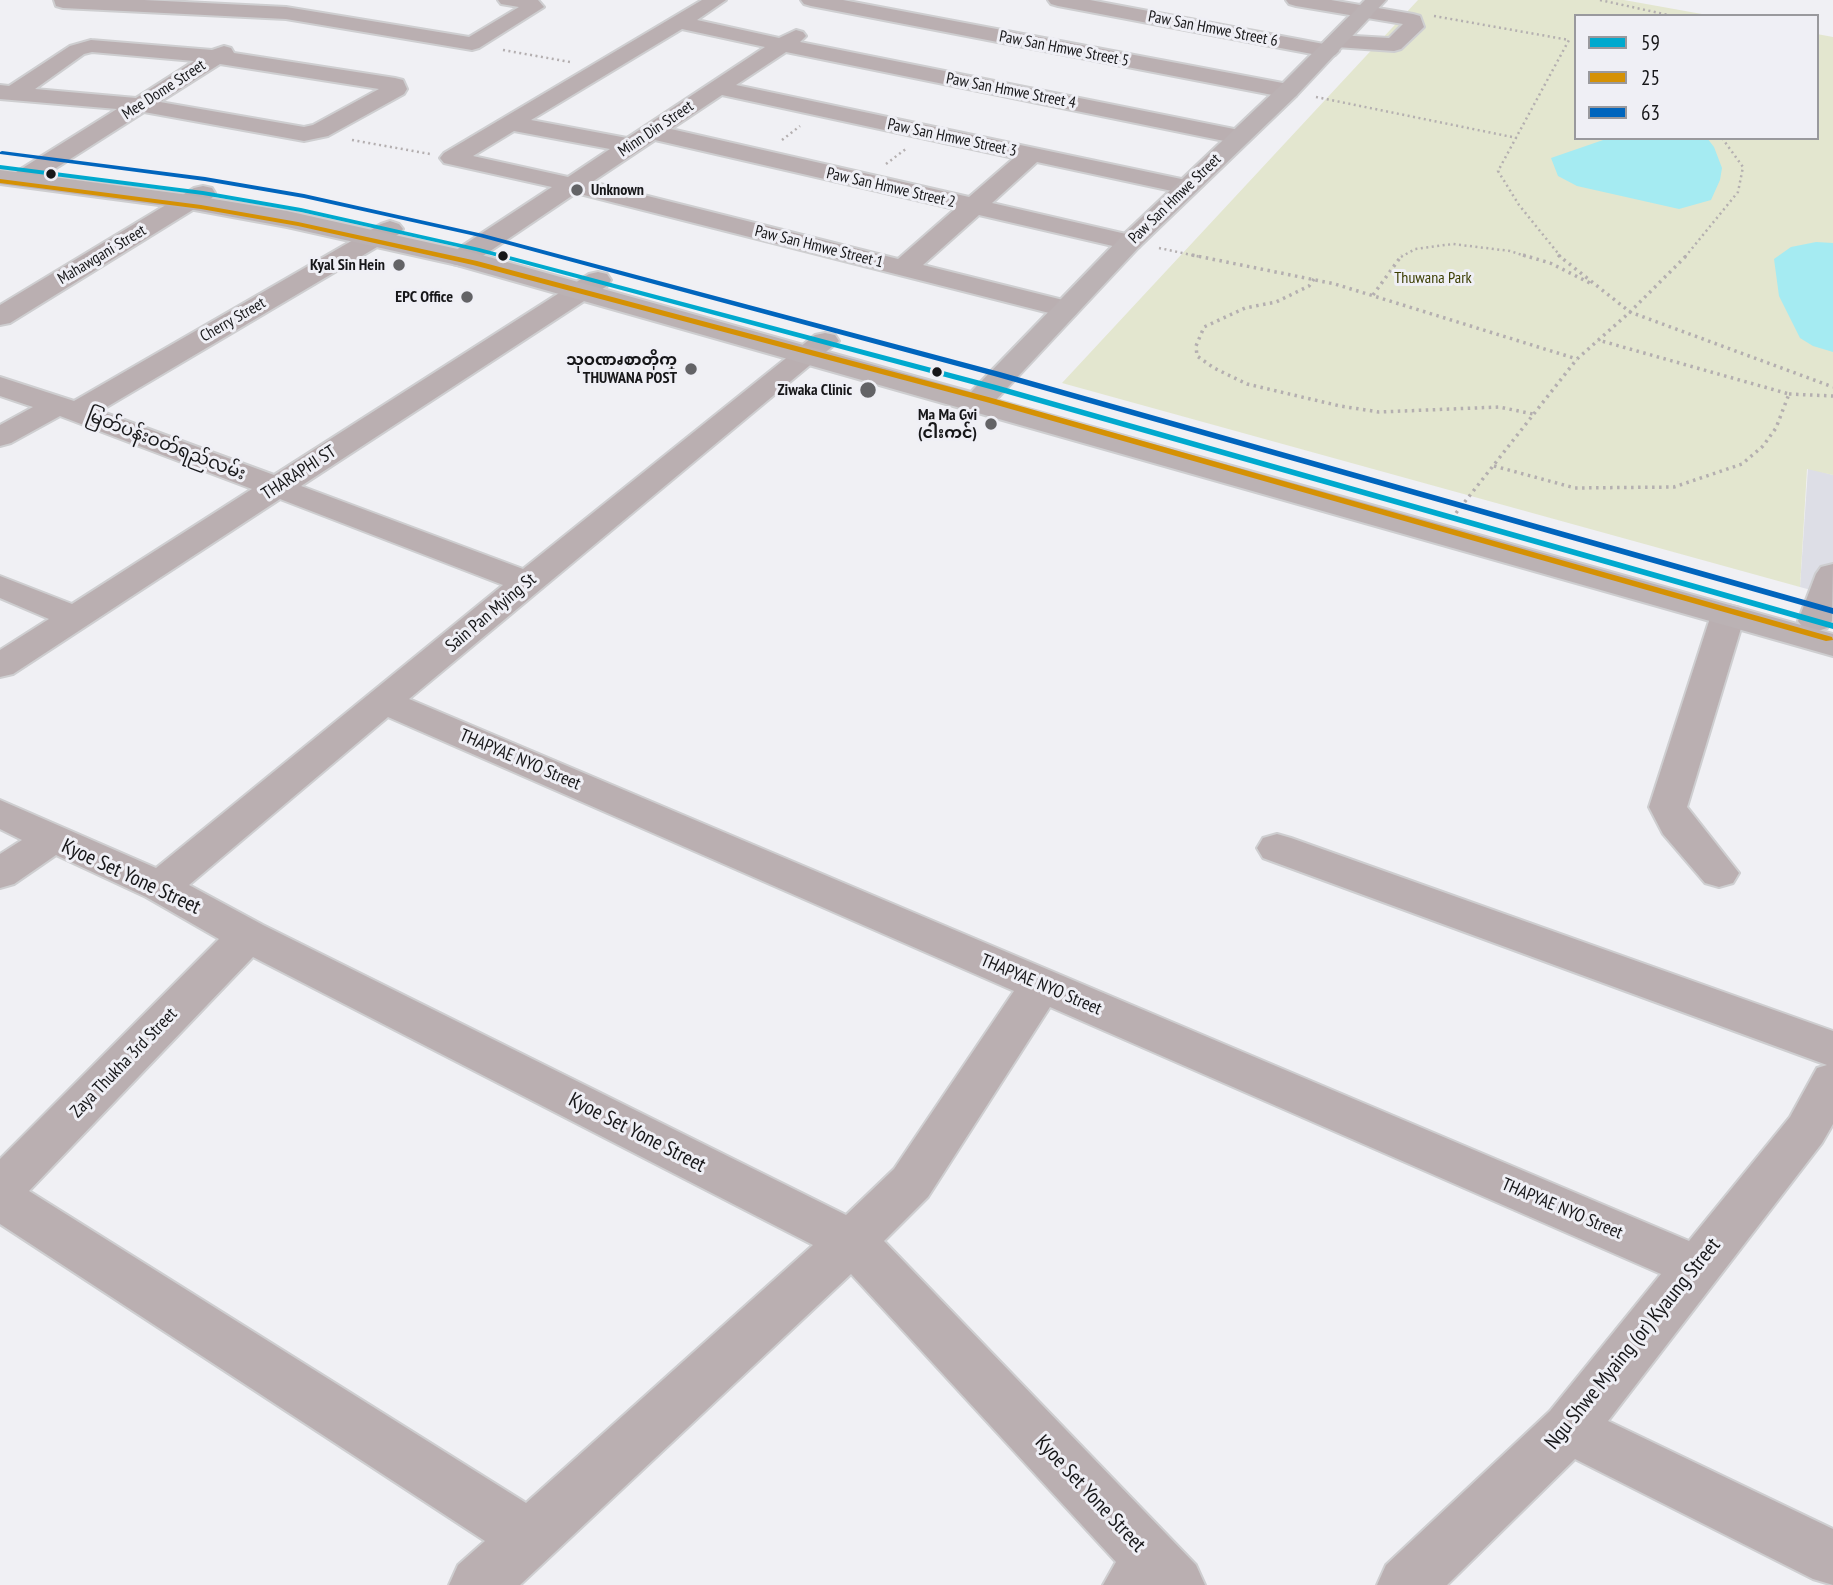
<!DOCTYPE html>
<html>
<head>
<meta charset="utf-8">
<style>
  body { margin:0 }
  #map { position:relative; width:1833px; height:1585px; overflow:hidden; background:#f0f0f4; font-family:"PT Sans Narrow",sans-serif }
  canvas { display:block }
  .legend { position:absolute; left:1574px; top:14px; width:245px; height:126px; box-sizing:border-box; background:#efeff5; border:2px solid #99999d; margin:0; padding:9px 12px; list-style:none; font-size:21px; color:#171719 }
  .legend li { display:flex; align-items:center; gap:14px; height:35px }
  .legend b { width:35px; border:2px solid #99999d }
</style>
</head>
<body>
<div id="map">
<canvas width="1833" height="1585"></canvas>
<ul class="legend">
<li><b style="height:9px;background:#00a9ce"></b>59</li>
<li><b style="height:9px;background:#d59104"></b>25</li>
<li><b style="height:9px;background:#0065bd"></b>63</li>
</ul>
</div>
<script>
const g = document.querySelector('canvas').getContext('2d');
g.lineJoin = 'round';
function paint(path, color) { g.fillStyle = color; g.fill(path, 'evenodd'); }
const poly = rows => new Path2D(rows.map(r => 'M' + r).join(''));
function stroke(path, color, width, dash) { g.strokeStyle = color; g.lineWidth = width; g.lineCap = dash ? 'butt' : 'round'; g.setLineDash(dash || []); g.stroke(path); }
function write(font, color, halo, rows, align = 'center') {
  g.font = font + ' "PT Sans Narrow","Noto Sans Myanmar",sans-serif'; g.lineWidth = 6; g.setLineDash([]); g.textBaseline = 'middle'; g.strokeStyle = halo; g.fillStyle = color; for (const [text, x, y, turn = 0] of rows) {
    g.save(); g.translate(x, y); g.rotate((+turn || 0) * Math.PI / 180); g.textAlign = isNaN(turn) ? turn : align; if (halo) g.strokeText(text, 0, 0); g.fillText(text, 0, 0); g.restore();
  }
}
const built = poly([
  [1808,468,1833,475,1833,596,1800,587]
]);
const green = poly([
  [1418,0,1624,0,1713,16,1576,16,1576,138,1817,138,1817,34,1833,37,1833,475,1807,469,1800,587,1062,383]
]);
const water = poly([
  [1609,138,1707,138,1714,147,1722,168,1720,180,1711,200,1679,209,1577,186,1558,176,1551,158],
  [1816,242,1833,243,1833,352,1813,346,1800,338,1779,296,1774,259,1791,247]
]);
const pathFar1 = poly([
  [1600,0,1673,16],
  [1434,16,1569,40,1498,171,1519,205,1561,257],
  [503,50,570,62],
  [1316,97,1517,138],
  [352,140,430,154],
  [782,140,800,126],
  [886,164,907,148],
  [1159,248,1201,257],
  [1401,257,1415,249,1453,244,1510,251,1528,257],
  [1685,257,1738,192,1743,167,1722,138]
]);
const path = poly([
  [1192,255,1335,284,1577,359],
  [1523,255,1550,263,1590,283],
  [1558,255,1630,312,1833,387],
  [1314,279,1309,286,1276,302,1245,308,1204,327,1196,346,1197,356,1214,368,1247,384,1340,406,1379,412,1499,407,1533,414],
  [1373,295,1402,255],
  [1789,394,1833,396],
  [1494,466,1575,488,1674,487,1742,464,1763,446,1776,428,1789,394,1598,340],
  [1456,513,1577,359,1630,312,1687,255]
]);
const minor = poly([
  [54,0,144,0,286,7,469,37,519,7,501,4,498,0,538,0,544,7,479,48,472,50,286,19,63,8,56,6,54,0],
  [702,0,726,0,697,20,779,38,796,30,803,32,806,36,800,42,1239,130,1247,132,1251,137,1247,142,1239,144,786,52,736,85,1186,180,1195,182,1198,187,1195,192,1186,194,1037,162,992,203,1139,237,1143,242,1139,247,1130,250,979,215,923,265,1075,303,1079,309,1075,315,1065,317,576,193,471,264,462,266,453,264,449,258,453,252,552,187,444,163,440,158,444,153,702,0],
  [682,29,765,47,627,138,531,120,682,29],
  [722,95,1014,158,969,197,671,129,722,95],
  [514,131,610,149,568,177,473,156,514,131],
  [655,140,955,209,898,259,592,182,655,140],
  [801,0,843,0,1288,84,1296,86,1299,91,1296,96,1288,98,811,6,804,4,801,0],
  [1048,0,1090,0,1329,45,1327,41,1330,37,1337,35,1389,38,1403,24,1296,6,1289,4,1286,0,1331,0,1413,14,1420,16,1424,27,1401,49,1394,51,1336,47,1339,51,1335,55,1328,57,1058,6,1051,4,1048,0],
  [91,40,212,50,224,46,231,48,234,53,395,78,403,80,407,89,404,94,328,136,304,141,144,112,31,184,22,186,13,184,10,179,13,174,117,109,0,99,0,85,9,86,70,46,91,40],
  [92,52,194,61,136,98,35,89,84,54,92,52],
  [220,64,379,89,313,125,304,127,160,102,220,64],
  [203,186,212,188,215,193,212,198,10,323,0,325,0,305,194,188,203,186],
  [390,221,399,224,403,229,399,234,100,411,274,475,589,274,598,272,607,274,611,280,607,286,301,486,523,569,815,335,825,333,835,335,839,341,409,699,1689,1241,1790,1117,1817,1068,1827,1065,1263,858,1257,848,1263,838,1277,834,1291,838,1833,1031,1833,1124,1822,1143,1608,1421,1833,1529,1833,1585,1813,1579,1575,1459,1447,1585,1377,1585,1386,1565,1550,1411,1661,1274,1050,1007,928,1197,884,1241,1196,1565,1205,1585,1103,1585,1116,1562,851,1274,520,1585,449,1585,458,1565,485,1541,0,1224,0,1159,219,939,146,897,56,855,14,884,0,888,0,854,22,840,0,829,0,800,156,868,503,585,280,499,13,674,0,677,0,650,49,619,0,598,0,576,72,604,252,489,60,416,11,443,0,446,0,425,33,407,0,396,0,377,74,401,381,224,390,221],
  [388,717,1014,991,894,1169,846,1215,263,925,189,885,388,717],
  [253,957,813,1245,526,1503,29,1191,253,957],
  [1833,564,1832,621,1827,628,1815,632,1803,628,1798,621,1816,574,1821,567,1833,564],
  [1728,605,1740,608,1745,615,1687,807,1739,873,1733,883,1719,887,1705,883,1663,834,1649,807,1711,615,1716,608,1728,605]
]);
const major = poly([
  [1365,0,1386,0,1296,96,1139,247,996,400,1833,634,1833,656,457,265,287,227,189,209,0,184,0,170,189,195,287,211,471,252,971,392,1121,237,1280,86,1365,0]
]);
const bus1 = poly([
  [0,165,203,191,301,208,479,248,996,385,1833,623,1833,629,990,389,476,251,301,212,203,195,0,169,0,165]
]);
const bus2 = poly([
  [0,179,201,205,298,222,477,261,992,398,1832,637,1833,640,1826,641,986,402,473,265,298,226,201,209,0,183,0,179]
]);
const bus3 = poly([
  [2,151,205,177,304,194,483,234,1000,372,1833,608,1833,614,994,376,480,237,304,198,205,181,0,154,0,152,2,151]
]);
const markers = [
  [51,174,6,"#171719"],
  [577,190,7,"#636366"],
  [503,256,6,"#171719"],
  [399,265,7,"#636366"],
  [467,297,7,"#636366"],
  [691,369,7,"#636366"],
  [937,372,6,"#171719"],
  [868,390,9,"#636366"],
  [991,424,7,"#636366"]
];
const farStreetnames = [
  ["Paw San Hmwe Street 6",1213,29,11],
  ["Paw San Hmwe Street 5",1064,49,11],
  ["Mee Dome Street",164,90,-33],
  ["Paw San Hmwe Street 4",1011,91,11],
  ["Minn Din Street",656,129,-34],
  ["Paw San Hmwe Street 3",952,138,12],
  ["Paw San Hmwe Street 2",891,188,13],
  ["Paw San Hmwe Street",1175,199,-44],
  ["Paw San Hmwe Street 1",819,247,14],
  ["Mahawgani Street",102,255,-31],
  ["Cherry Street",233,320,-30]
];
const farPoinames = [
  ["Unknown",591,190,"left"],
  ["Kyal Sin Hein",385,265],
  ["EPC Office",453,297],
  ["သုဝဏၧစာတိုက္",677,360],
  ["THUWANA POST",677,378],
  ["Ziwaka Clinic",852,390],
  ["Ma Ma Gyi",977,415],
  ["(ငါးကင်)",977,433]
];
const farParknames = [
  ["Thuwana Park",1433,278]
];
const streetNames = [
  ["မြတ်ပန်းဝတ်ရည်လမ်း",166,445,21],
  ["THARAPHI ST",299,473,-33],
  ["Sain Pan Mying St",491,613,-40],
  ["THAPYAE NYO Street",520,760,23],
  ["THAPYAE NYO Street",1041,985,23],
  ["Zaya Thukha 3rd Street",124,1063,-46],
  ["THAPYAE NYO Street",1562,1209,23]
];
const nearStreetnames = [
  ["Kyoe Set Yone Street",131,877,25],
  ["Kyoe Set Yone Street",637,1133,27],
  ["Ngu Shwe Myaing (or) Kyaung Street",1633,1344,-51],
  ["Kyoe Set Yone Street",1090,1494,47]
];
paint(built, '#dddee6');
paint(green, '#e3e6cf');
paint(water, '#a5ebf2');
stroke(minor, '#ceced0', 4);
stroke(major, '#ceced0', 4);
stroke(pathFar1, '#b4afb0', 2.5, [2, 3.5]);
stroke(path, '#b4afb0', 3.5, [2.5, 4.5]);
paint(minor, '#baafb1');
paint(major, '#bbb2b4');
paint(bus1, '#00a9ce');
paint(bus2, '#d59104');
paint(bus3, '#0065bd');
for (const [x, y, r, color] of markers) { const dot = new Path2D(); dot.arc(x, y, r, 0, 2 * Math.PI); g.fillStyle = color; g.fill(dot); stroke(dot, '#efeff5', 2.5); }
write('16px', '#171719', '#efeff5', farStreetnames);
write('bold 16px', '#171719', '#efeff5', farPoinames, 'right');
write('16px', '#3b3d02', '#efeff5', farParknames);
write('18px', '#171719', '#efeff5', streetNames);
write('21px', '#171719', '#efeff5', nearStreetnames);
</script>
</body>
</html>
